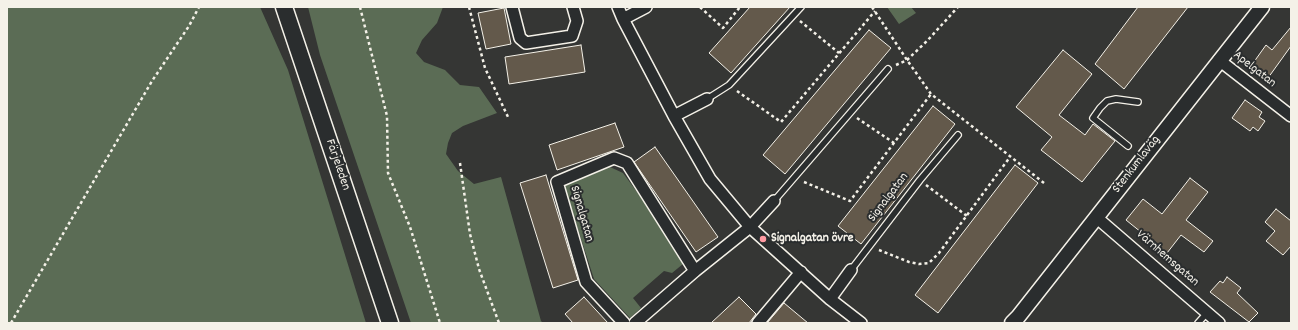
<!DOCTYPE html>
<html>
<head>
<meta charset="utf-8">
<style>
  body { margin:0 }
  #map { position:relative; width:1298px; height:330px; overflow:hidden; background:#353634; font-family:Dekko,sans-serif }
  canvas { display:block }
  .frame { position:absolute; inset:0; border:8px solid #f4f1e8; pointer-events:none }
</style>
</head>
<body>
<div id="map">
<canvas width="1298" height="330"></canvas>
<div class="frame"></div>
</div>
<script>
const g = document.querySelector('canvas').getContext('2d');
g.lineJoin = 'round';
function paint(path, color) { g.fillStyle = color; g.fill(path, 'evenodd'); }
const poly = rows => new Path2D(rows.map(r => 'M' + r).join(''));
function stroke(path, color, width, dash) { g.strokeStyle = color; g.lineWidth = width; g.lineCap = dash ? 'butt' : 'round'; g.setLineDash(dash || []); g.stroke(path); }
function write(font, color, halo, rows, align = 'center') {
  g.font = font + ' Dekko,sans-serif'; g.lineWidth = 4; g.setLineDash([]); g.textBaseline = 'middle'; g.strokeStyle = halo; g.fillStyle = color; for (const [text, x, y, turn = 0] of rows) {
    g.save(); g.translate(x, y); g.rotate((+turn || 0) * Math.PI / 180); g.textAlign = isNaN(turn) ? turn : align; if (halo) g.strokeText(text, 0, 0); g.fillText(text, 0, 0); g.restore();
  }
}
const green = poly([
  [7,7,260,7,288,70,366,323,7,323],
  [308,7,443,7,437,23,422,40,416,53,424,62,445,70,460,85,479,87,497,113,463,126,452,133,448,143,446,154,458,171,474,184,501,177,541,321,543,323,411,323,320,55],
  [887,7,911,7,916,13,899,24],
  [610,167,623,173,640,196,683,264,672,273,664,271,633,298,641,308,630,318,594,279,564,186]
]);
const building = poly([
  [750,7,790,7,731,73,709,53,750,7],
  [1138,7,1188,7,1124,89,1095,64,1138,7],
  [504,8,511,44,486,49,478,13,504,8],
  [1291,27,1291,46,1268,78,1251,66,1266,45,1272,50,1291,27],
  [869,30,891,48,785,174,763,155,869,30],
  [581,45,585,72,509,84,505,57,581,45],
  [1063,50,1092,74,1059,115,1085,135,1093,124,1115,141,1082,182,1041,150,1052,137,1016,107,1063,50],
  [1245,100,1262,112,1259,117,1265,121,1258,131,1253,127,1250,131,1232,118,1245,100],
  [933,106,955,124,861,244,838,226,933,106],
  [615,123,624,147,557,170,549,145,615,123],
  [655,147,718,237,696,252,634,162,655,147],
  [1015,165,1038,183,938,313,915,295,1015,165],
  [546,175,578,280,553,288,520,183,546,175],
  [1190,178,1208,192,1186,220,1213,241,1204,252,1181,235,1167,253,1126,220,1143,199,1162,214,1190,178],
  [1276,209,1291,221,1291,246,1283,255,1266,241,1275,231,1265,222,1276,209],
  [1227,277,1241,288,1237,293,1258,313,1249,322,1210,292,1220,281,1223,283,1227,277],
  [584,297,608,323,573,323,565,314,584,297],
  [739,297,756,314,749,323,711,323,739,297],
  [784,303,808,323,767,323,784,303]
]);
const path = poly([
  [360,7,387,116,388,173,410,227,440,323],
  [469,7,485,68,508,117],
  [700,7,723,28,740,7],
  [872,7,907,60,931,94,1044,183],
  [800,21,839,53],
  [896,65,907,60,927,41,958,7],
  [737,91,781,122,875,11],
  [857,118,894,143],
  [460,163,470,234,479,269,499,323],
  [804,182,850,201,931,94],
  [926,185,967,216],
  [879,250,909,262,919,264,929,263,939,253,1010,157],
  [11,323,152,81,189,26,199,7]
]);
const service = poly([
  [707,99,729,85,801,7],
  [1128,146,1093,118,1100,108,1107,101,1116,99,1138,102],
  [774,201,888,69],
  [851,270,920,180,958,135],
  [1198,323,1207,313]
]);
const minor = poly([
  [512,7,520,38,526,43,572,36,577,21,573,7],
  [618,7,623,19,674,116,710,179,750,227,830,299,861,323],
  [623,19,646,7],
  [1219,60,1291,116],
  [674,116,707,99],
  [1096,217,1219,323],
  [830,299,851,270],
  [624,323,586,282,557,182,614,158,627,163,695,271],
  [635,323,695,271,750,227,774,201],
  [758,323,801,272]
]);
const tertiary = poly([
  [1012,323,1018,317,1262,7]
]);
const secondary = poly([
  [284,7,390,323]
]);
const markers = [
  [763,239,4,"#ff9aa2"]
];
const streetNames = [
  ["Apelgatan",1254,70,38],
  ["Färjeleden",337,165,71],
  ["Stenkumlaväg",1137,165,-52],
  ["Signalgatan",889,198,-53],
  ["Signalgatan",581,214,74],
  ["Värnhemsgatan",1167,259,41]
];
const poiNames = [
  ["Signalgatan övre",771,239]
];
paint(green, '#5b6c55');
paint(building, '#63594b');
stroke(building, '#f4f1e8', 1);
stroke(service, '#f4f1e8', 8);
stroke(minor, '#f4f1e8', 14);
stroke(tertiary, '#f4f1e8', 17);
stroke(secondary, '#f4f1e8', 19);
stroke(path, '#f4f1e8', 2.5, [3, 3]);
stroke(service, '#2a2d2e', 5.5);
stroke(minor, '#2a2d2e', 11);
stroke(tertiary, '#2a2d2e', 14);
stroke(secondary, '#2a2d2e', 16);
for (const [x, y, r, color] of markers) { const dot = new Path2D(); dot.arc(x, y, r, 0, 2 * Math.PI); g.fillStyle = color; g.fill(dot); stroke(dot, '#2a2d2e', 1.5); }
write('13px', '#f4f1e8', '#2a2d2e', streetNames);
write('bold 13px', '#f4f1e8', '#2a2d2e', poiNames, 'left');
</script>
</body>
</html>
